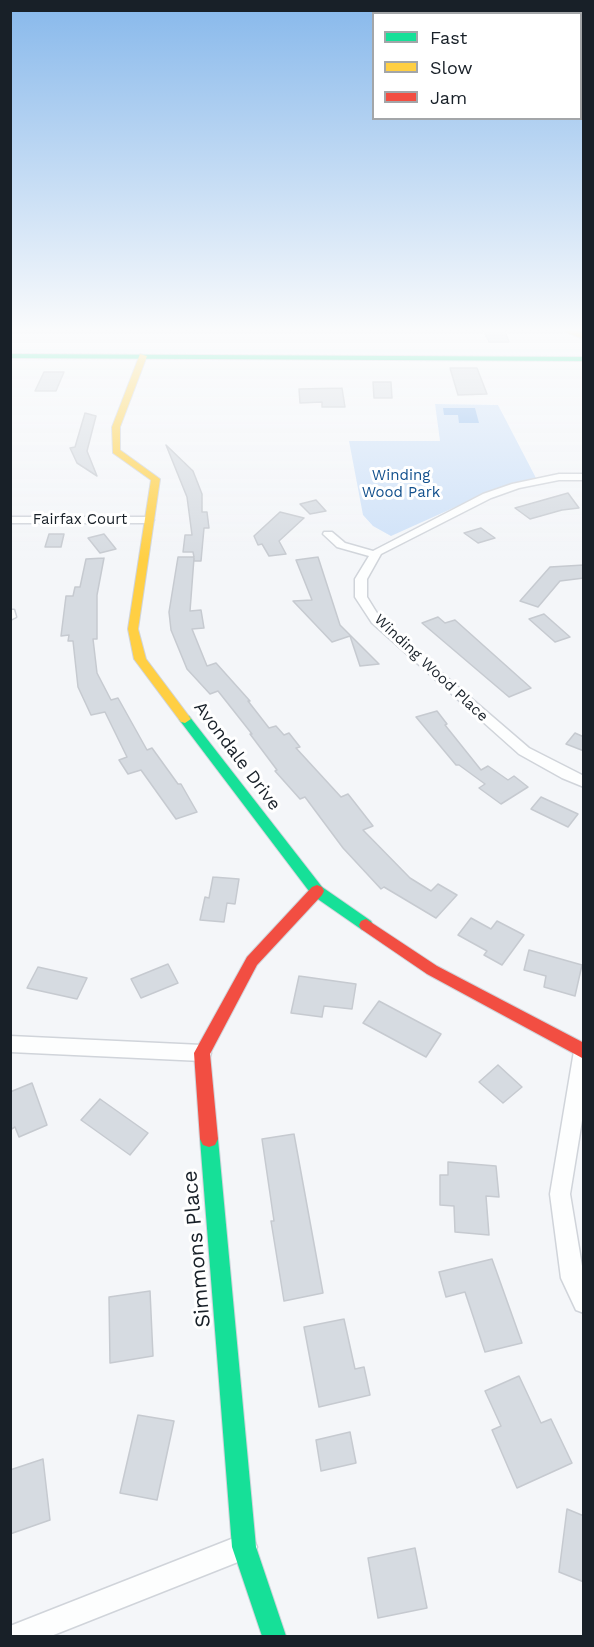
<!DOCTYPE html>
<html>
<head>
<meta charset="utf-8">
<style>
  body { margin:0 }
  #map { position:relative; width:594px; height:1647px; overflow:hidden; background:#f4f6f9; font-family:"Work Sans",sans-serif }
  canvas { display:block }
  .frame { position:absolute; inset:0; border:12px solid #182028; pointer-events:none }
  .legend { position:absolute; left:372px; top:12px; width:210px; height:108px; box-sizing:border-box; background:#fff; border:2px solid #a3a6a9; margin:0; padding:8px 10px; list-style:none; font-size:18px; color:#182028 }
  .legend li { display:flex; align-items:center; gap:12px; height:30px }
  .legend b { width:30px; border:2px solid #a3a6a9 }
</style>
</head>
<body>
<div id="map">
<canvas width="594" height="1647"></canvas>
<div class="frame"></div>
<ul class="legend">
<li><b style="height:8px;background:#16e098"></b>Fast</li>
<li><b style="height:8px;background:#ffcf43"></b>Slow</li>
<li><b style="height:8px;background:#f24e42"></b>Jam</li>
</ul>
</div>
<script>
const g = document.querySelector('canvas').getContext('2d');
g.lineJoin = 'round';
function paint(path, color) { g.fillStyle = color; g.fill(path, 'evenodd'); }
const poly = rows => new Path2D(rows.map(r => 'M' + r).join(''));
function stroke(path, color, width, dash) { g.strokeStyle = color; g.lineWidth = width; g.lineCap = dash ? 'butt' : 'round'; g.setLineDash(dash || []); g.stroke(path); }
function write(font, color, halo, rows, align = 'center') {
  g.font = font + ' "Work Sans",sans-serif'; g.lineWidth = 6; g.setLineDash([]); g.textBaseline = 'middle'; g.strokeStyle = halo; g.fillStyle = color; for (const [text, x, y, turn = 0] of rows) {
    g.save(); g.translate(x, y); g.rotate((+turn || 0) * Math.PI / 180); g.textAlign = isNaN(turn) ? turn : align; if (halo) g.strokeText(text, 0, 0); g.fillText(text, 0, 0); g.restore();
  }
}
const green = poly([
  [435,404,498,405,537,480,491,491,391,536,373,526,363,515,349,441,440,441]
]);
const water = poly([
  [443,408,475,408,479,423,459,423,458,415,444,415]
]);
const building = poly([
  [483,329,504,329,509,342,489,342,483,329],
  [450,368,477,368,487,394,458,395,450,368],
  [44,372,64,372,56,391,35,391,44,372],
  [373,382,391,382,392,398,374,398,373,382],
  [342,388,345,407,322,407,322,402,300,403,299,389,342,388],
  [85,413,96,416,87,451,97,476,77,463,70,448,75,447,85,413],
  [166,445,193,471,202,494,202,512,207,512,209,528,204,528,201,561,194,561,194,558,190,611,201,610,204,628,192,629,207,666,216,663,250,701,248,701,269,728,276,726,284,735,289,733,300,747,296,748,341,797,348,794,373,826,363,830,410,878,431,891,438,884,457,895,436,918,384,887,381,889,343,848,305,797,300,799,275,771,277,770,250,734,252,734,218,691,210,694,187,669,171,630,169,612,178,557,194,557,193,552,183,552,185,535,192,535,187,497,166,445],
  [568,493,579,508,562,510,530,519,515,508,568,493],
  [316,500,326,511,310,514,300,504,316,500],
  [280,512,304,518,279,541,286,554,269,556,262,544,258,545,254,536,280,512],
  [481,528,495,538,478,543,464,533,481,528],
  [49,534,64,534,61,547,45,547,49,534],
  [104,534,116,549,100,553,88,538,104,534],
  [318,557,340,625,379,664,360,666,350,636,332,642,293,601,312,600,296,560,318,557],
  [104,558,97,595,97,639,93,639,97,673,111,700,118,698,147,750,152,748,178,784,181,784,197,812,176,819,141,770,128,774,119,760,127,757,105,712,91,715,78,687,73,641,68,641,69,635,61,636,66,596,73,596,75,587,80,587,86,559,104,558],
  [584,565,584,578,560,581,538,607,520,601,550,567,584,565],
  [544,614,570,637,555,642,529,619,544,614],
  [438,617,445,623,455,620,531,688,509,697,422,623,438,617],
  [437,711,447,724,445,725,481,770,488,766,508,780,514,776,528,787,501,804,479,788,485,784,459,765,456,765,416,717,437,711],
  [575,733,584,737,584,751,566,744,575,733],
  [541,797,578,814,568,827,531,809,541,797],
  [213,877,239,879,235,904,227,903,224,922,200,920,205,897,209,898,213,877],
  [471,918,491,929,497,921,524,935,502,965,484,955,487,951,458,935,471,918],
  [529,950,582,965,575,996,544,987,546,976,524,970,529,950],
  [168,964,178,983,141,998,131,979,168,964],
  [38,967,87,978,77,999,27,988,38,967],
  [299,976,356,984,352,1009,324,1006,322,1017,291,1013,299,976],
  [379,1001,441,1034,426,1057,363,1023,379,1001],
  [498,1065,522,1087,503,1103,479,1082,498,1065],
  [32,1083,47,1125,19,1137,15,1127,10,1130,10,1092,32,1083],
  [100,1099,148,1133,130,1155,81,1120,100,1099],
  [294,1134,323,1293,284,1301,271,1221,274,1221,262,1139,294,1134],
  [448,1162,496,1166,499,1197,486,1196,489,1235,455,1232,454,1206,440,1205,440,1175,448,1175,448,1162],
  [492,1259,522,1343,485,1352,465,1292,446,1297,439,1272,492,1259],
  [150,1291,153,1356,110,1363,109,1297,150,1291],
  [344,1319,355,1369,364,1367,370,1395,319,1407,304,1327,344,1319],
  [519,1376,541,1423,551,1419,572,1463,517,1488,492,1430,501,1426,485,1391,519,1376],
  [138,1415,174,1421,157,1500,120,1493,138,1415],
  [350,1432,356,1463,321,1471,316,1440,350,1432],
  [43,1459,50,1520,10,1534,10,1470,43,1459],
  [567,1509,584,1516,584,1582,559,1572,567,1509],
  [415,1548,427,1608,378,1618,368,1558,415,1548]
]);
const street = poly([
  [559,474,584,474,584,480,559,480,519,488,491,498,381,554,367,579,367,597,380,618,436,668,529,748,584,776,584,787,562,778,519,754,372,623,355,597,355,579,369,556,337,547,323,534,324,532,332,532,345,543,373,551,483,494,512,484,559,474],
  [10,517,149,517,154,520,149,523,10,523,10,517],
  [10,610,14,610,16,617,10,620,10,610],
  [10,1036,202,1045,209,1047,211,1053,209,1059,202,1061,10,1052,10,1036],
  [583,1043,584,1108,570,1194,584,1278,584,1313,576,1310,561,1278,550,1194,574,1051,577,1045,583,1043],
  [244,1534,253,1538,257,1547,253,1556,51,1636,10,1636,10,1626,244,1534]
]);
const fast = poly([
  [569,329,584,330,584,334,570,330,569,329],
  [10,354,584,357,584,361,10,358,10,354],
  [185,715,189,716,322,887,371,921,373,925,371,929,366,931,361,929,312,895,181,722,179,719,181,716,185,715],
  [209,1131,215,1133,218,1139,256,1547,286,1636,262,1636,232,1547,200,1139,203,1133,209,1131]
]);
const slow = poly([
  [558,329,569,329,584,334,584,339,558,329],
  [140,354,147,356,120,427,120,450,160,479,138,629,146,659,191,719,185,723,181,722,134,659,128,629,151,480,113,453,112,427,140,354]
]);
const jam = poly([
  [317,885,322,887,324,891,322,895,257,965,210,1054,218,1139,215,1145,209,1147,203,1145,200,1139,194,1053,247,957,312,887,317,885],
  [366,919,437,966,584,1043,584,1059,427,974,361,929,359,925,361,921,366,919]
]);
const farParknames = [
  ["Winding",401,476],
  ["Wood Park",401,493]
];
const farStreetnames = [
  ["Fairfax Court",80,520],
  ["Winding Wood Place",431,668,43]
];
const streetNames = [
  ["Avondale Drive",237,756,53]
];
const nearStreetnames = [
  ["Simmons Place",197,1249,-95]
];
paint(green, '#cee1f8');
paint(water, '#96bfef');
paint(building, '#d6dbe1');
stroke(building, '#c6cad0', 1.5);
stroke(street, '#d0d4da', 3);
stroke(fast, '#d0d4da', 2);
stroke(slow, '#d0d4da', 2);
stroke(jam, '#d0d4da', 2);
paint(street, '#fdfefe');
paint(fast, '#16e098');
paint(slow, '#ffcf43');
paint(jam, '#f24e42');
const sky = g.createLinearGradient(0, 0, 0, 560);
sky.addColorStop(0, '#87b8eb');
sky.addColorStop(0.59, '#fafbfc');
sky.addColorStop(1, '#fafbfc00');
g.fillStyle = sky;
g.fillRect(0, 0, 594, 560);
write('15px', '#12508d', '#fff', farParknames);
write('15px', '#182028', '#fff', farStreetnames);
write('18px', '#182028', '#fff', streetNames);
write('21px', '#182028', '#fff', nearStreetnames);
</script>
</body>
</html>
